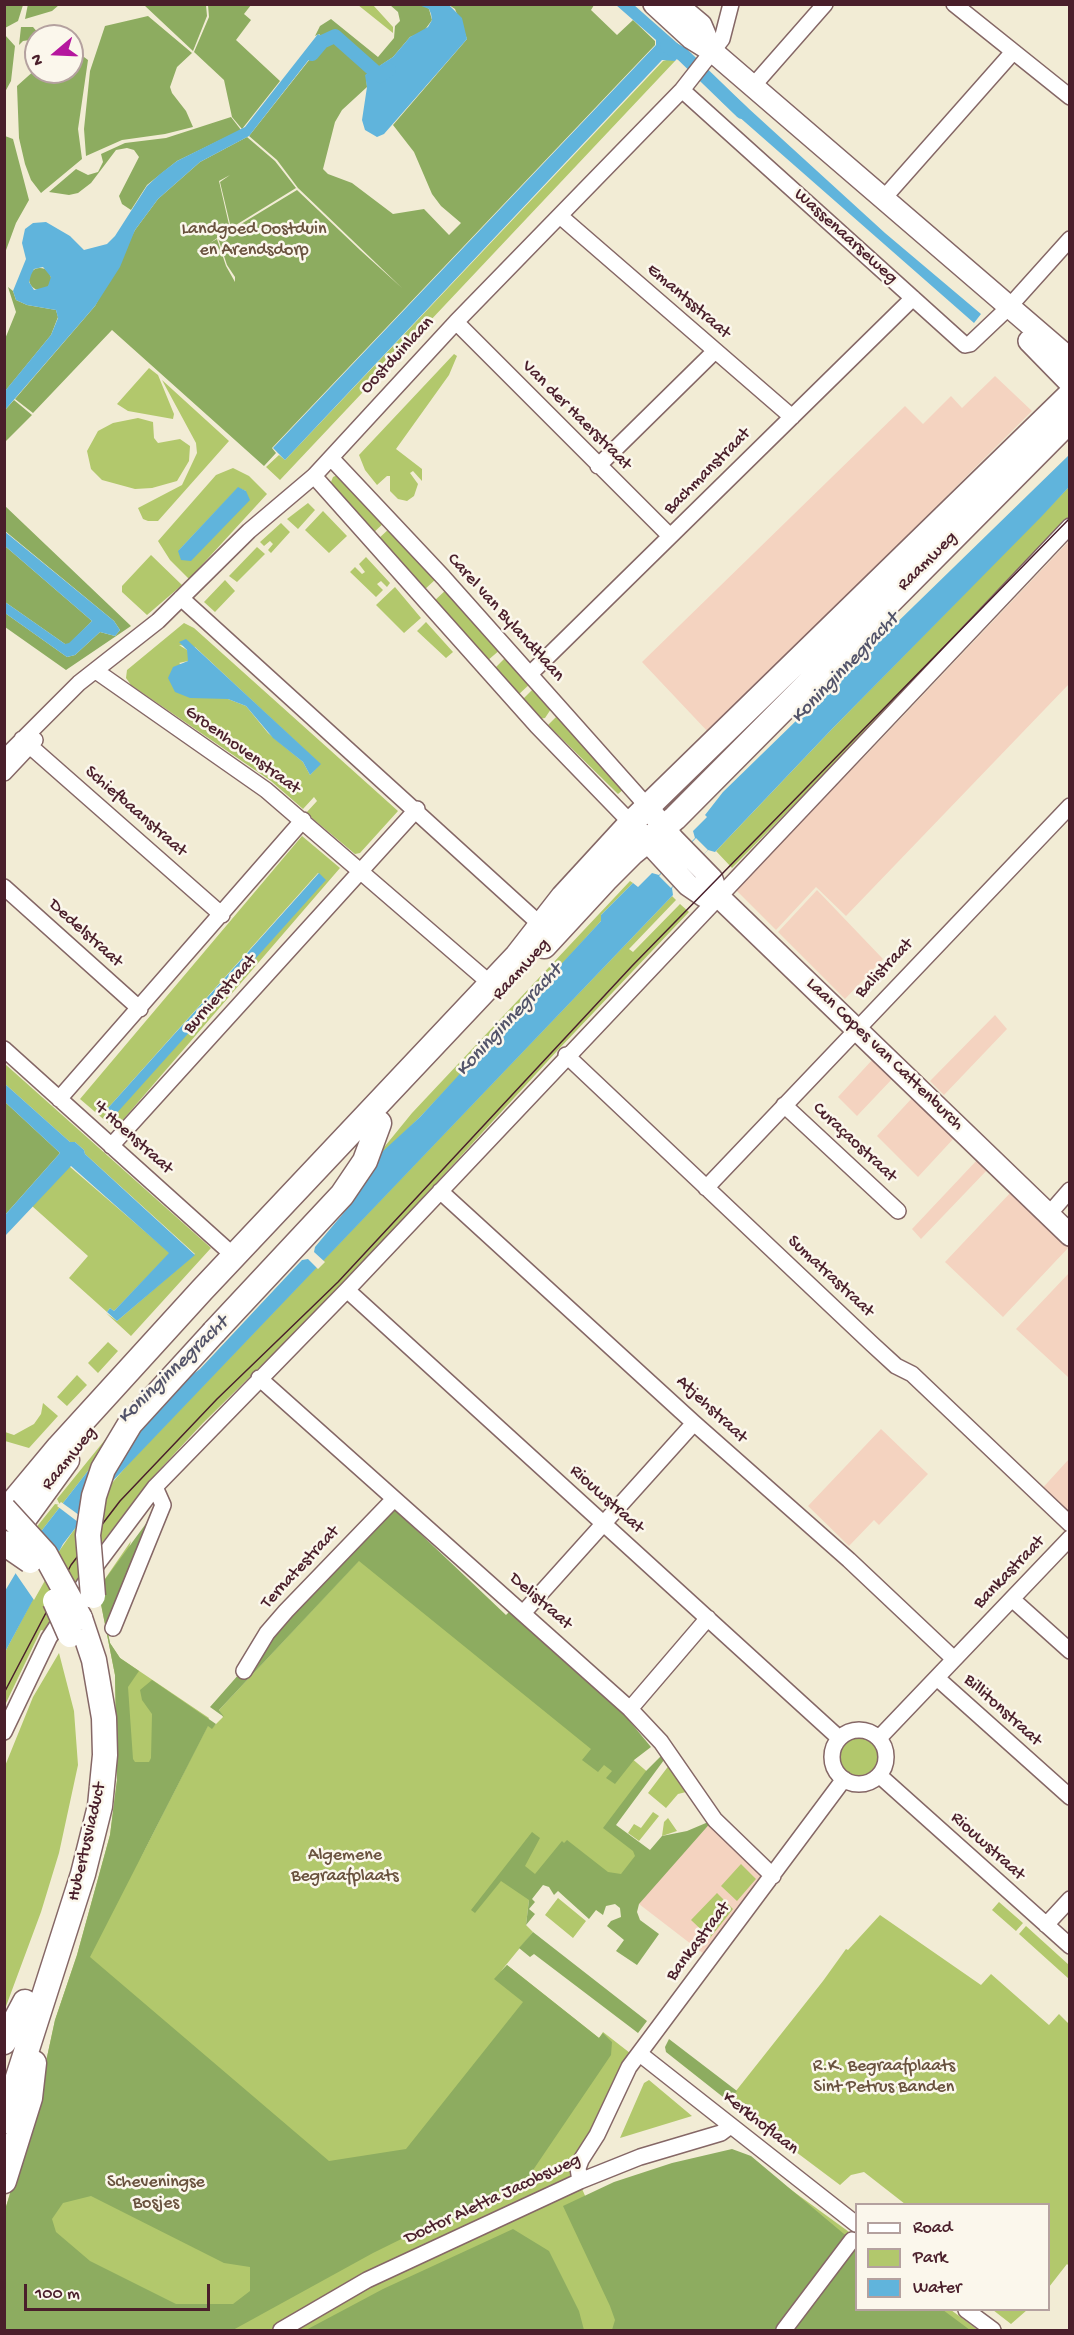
<!DOCTYPE html>
<html>
<head>
<meta charset="utf-8">
<style>
  body { margin:0 }
  #map { position:relative; width:1074px; height:2335px; overflow:hidden; background:#f2ecd5; font-family:"Gochi Hand",sans-serif }
  canvas { display:block }
  .frame { position:absolute; inset:0; border:6px solid #4a1f2b; pointer-events:none }
  .legend { position:absolute; left:855px; top:2203px; width:195px; height:108px; box-sizing:border-box; background:#fbf7ec; border:2px solid #b4a19f; margin:0; padding:8px 10px; list-style:none; font-size:18px; color:#4a1f2b }
  .legend li { display:flex; align-items:center; gap:12px; height:30px }
  .legend b { width:30px; border:2px solid #b4a19f }
  .north { position:absolute; left:24px; top:24px; width:60px; height:60px; box-sizing:border-box; background:#fbf7ec; border:2px solid #b4a19f; border-radius:50%; rotate:251deg; font-size:16px; font-weight:700; line-height:24px; text-align:center; color:#4a1f2b }
  .north::after { content:''; display:block; margin:auto; width:21px; height:27px; background:#b5179e; clip-path:polygon(50% 0,100% 100%,50% 72%,0 100%) }
  .scale { position:absolute; left:24px; top:2284px; width:186px; height:27px; box-sizing:border-box; border:3px solid #4a1f2b; border-top:0; padding-left:8px; font-size:18px; line-height:21px; white-space:nowrap; color:#4a1f2b; -webkit-text-stroke:4px #fbf7ec; paint-order:stroke }
</style>
</head>
<body>
<div id="map">
<canvas width="1074" height="2335"></canvas>
<div class="frame"></div>
<ul class="legend">
<li><b style="height:8px;background:#fff"></b>Road</li>
<li><b style="height:16px;background:#b2c86c"></b>Park</li>
<li><b style="height:16px;background:#60b4dc"></b>Water</li>
</ul>
<div class="north">N</div>
<div class="scale">100 m</div>
</div>
<script>
const g = document.querySelector('canvas').getContext('2d');
g.lineJoin = 'round';
function paint(path, color) { g.fillStyle = color; g.fill(path, 'evenodd'); }
const poly = rows => new Path2D(rows.map(r => 'M' + r).join(''));
function stroke(path, color, width, dash) { g.strokeStyle = color; g.lineWidth = width; g.lineCap = dash ? 'butt' : 'round'; g.setLineDash(dash || []); g.stroke(path); }
function write(font, color, halo, rows, align = 'center') {
  g.font = font + ' "Gochi Hand",sans-serif'; g.lineWidth = 5; g.setLineDash([]); g.textBaseline = 'middle'; g.strokeStyle = halo; g.fillStyle = color; for (const [text, x, y, turn = 0] of rows) {
    g.save(); g.translate(x, y); g.rotate((+turn || 0) * Math.PI / 180); g.textAlign = isNaN(turn) ? turn : align; if (halo) g.strokeText(text, 0, 0); g.fillText(text, 0, 0); g.restore();
  }
}
const built = poly([
  [995,376,1032,411,709,733,642,662,905,406,923,424,951,396,962,408],
  [1069,541,1069,684,846,916,816,887,776,930,736,890,739,882,867,754],
  [817,890,883,959,845,999,778,932],
  [995,1015,1007,1029,944,1095,930,1081],
  [873,1059,893,1078,857,1116,838,1097],
  [913,1097,955,1137,918,1177,877,1136],
  [978,1159,989,1168,921,1239,912,1229],
  [1012,1191,1069,1247,1003,1317,945,1262],
  [1069,1273,1070,1376,1068,1377,1016,1329],
  [881,1429,928,1474,879,1525,874,1520,849,1546,808,1506],
  [1069,1459,1069,1513,1066,1520,1038,1493],
  [713,1820,762,1874,704,1954,626,1894]
]);
const green = poly([
  [358,5,373,5,393,27,393,33],
  [670,59,675,61,280,480,266,467,279,455,285,460,663,61],
  [454,354,457,356,449,375,396,449,422,469,422,481,413,471,410,473,418,484,414,496,407,501,398,499,390,491,390,476,387,476,377,485,365,470,359,455],
  [149,368,158,375,174,414,173,419,128,411,117,404],
  [162,380,229,441,158,521,148,521,143,519,138,508,182,485,197,453,196,443],
  [138,418,153,422,154,438,158,443,180,439,190,446,189,461,177,481,152,488,135,489,102,480,91,469,87,451,98,431,113,423],
  [233,468,249,476,267,494,189,579,170,560,158,541,216,475],
  [238,488,246,491,178,551],
  [342,473,386,521,372,534,329,487,333,477],
  [1069,487,1069,517,845,753,732,868,716,851,831,730],
  [308,503,315,510,298,529,287,519],
  [323,511,347,536,329,553,305,530],
  [281,523,290,532,271,553,268,550,273,544,270,541,264,546,260,542],
  [391,527,437,578,423,591,377,540],
  [257,547,265,554,237,582,229,576],
  [151,555,182,585,147,615,122,592,122,586],
  [366,557,390,583,387,587,381,581,377,584,383,590,376,597,350,572,355,567,362,574,365,572,359,564],
  [225,580,235,591,215,612,204,602],
  [395,587,421,618,404,633,376,605],
  [447,589,501,649,487,661,433,602],
  [426,622,453,652,446,658,417,631],
  [184,623,194,628,398,811,360,853,355,854,306,813,317,801,314,797,303,809,271,781,131,685,126,678,127,670],
  [179,645,195,647,320,764,310,775,303,762,268,733,246,706,228,699,179,663,188,661,190,656,187,650],
  [507,656,531,683,518,695,494,669],
  [535,687,553,706,545,718,539,719,522,700],
  [559,714,625,788,618,794,548,725],
  [302,836,340,868,115,1129,80,1099],
  [318,873,319,873,114,1115,108,1108],
  [630,881,633,883,601,915,601,921,503,1029,420,1117,383,1153,381,1151,412,1113],
  [672,896,676,900,629,949,633,952,680,904,689,912,557,1051,345,1283,203,1423,150,1480,98,1548,45,1631,41,1630,5,1705,5,1652,55,1557,83,1517,130,1462],
  [5,1064,211,1248,131,1336,106,1313,117,1321,195,1254,85,1154,84,1150,75,1142,70,1142,5,1084],
  [69,1166,170,1253,114,1311,110,1308,107,1312,69,1278,88,1256,32,1206],
  [108,1342,118,1351,98,1373,88,1363],
  [77,1375,87,1385,67,1406,57,1397],
  [43,1403,58,1416,29,1448,5,1441,5,1432,14,1435,34,1424,41,1414],
  [134,1404,108,1445,39,1534,35,1529,55,1504,60,1505,57,1499],
  [378,1540,651,1775,613,1824,655,1858,626,1894,570,1851,529,1900,526,1925,533,1932,501,1971,507,1965,599,2038,603,2032,630,2053,614,2079,577,2158,570,2161,586,2198,750,2160,856,2237,856,2310,951,2310,978,2330,5,2330,5,2210,36,2108,55,2020,77,1955,110,1835,117,1780,115,1675,98,1589,131,1541,107,1628,110,1643,120,1658,209,1718,139,1861,208,1725,212,1728,223,1717,219,1710],
  [59,1653,74,1711,78,1765,59,1853,41,1912,5,2009,5,1766,33,1697],
  [862,1735,875,1742,880,1754,880,1760,873,1772,868,1776,854,1777,848,1774,840,1763,839,1750,848,1738],
  [673,1760,690,1791,678,1794,666,1808,648,1793],
  [653,1812,659,1816,639,1841,628,1833,634,1824,641,1828],
  [668,1818,677,1831,662,1836,664,1822],
  [741,1864,756,1879,737,1901,721,1886],
  [717,1893,733,1909,710,1938,691,1920],
  [558,1898,586,1921,573,1938,545,1915],
  [999,1902,1023,1923,1016,1931,992,1910],
  [880,1915,981,1985,991,1974,1049,2025,1059,2014,1069,2024,1069,2266,1067,2264,1049,2287,1048,2204,905,2204,864,2172,851,2175,840,2185,728,2101,823,1981,846,1949,848,1950],
  [1026,1926,1069,1965,1069,1979,1019,1934],
  [649,2080,692,2116,620,2138,644,2083],
  [993,2310,1027,2310,1011,2324]
]);
const forest = poly([
  [5,4,23,5,18,21,5,28],
  [28,4,59,4,59,5,52,11,25,19],
  [144,5,206,5,207,16,193,51],
  [208,5,251,5,244,14,251,20,236,40,280,81,242,129,232,117,224,80,194,52,209,17],
  [390,5,425,6,429,9,432,20,424,31,410,37,393,57,366,75,367,87,342,110,335,122,323,169,328,174,352,183,393,214,424,209,449,235,461,223,441,206,432,194,414,152,393,125,467,39,455,9,449,5,594,5,591,10,617,35,633,20,655,41,655,45,272,448,276,453,264,466,112,330,33,413,15,399,95,306,135,230,158,199,200,162,247,137,275,161,296,188,231,228,220,182,230,175,219,181,230,229,210,243,217,239,226,266,235,282,235,277,227,265,218,238,297,190,360,250,402,288,298,188,277,160,249,136,325,40,319,34,315,36,320,26,331,19,378,57,394,38,395,26,400,21,398,12],
  [148,16,192,53,177,67,170,87,172,93,186,111,193,127,165,134,122,140,86,156,84,129,90,71,105,26],
  [21,27,33,27,39,34,36,39,23,41,19,45],
  [5,35,15,46,11,81,5,92],
  [76,51,88,60,78,129,82,159,41,193,31,180,25,164,19,138,17,86,36,69,36,72,72,72,72,52],
  [231,117,241,130,177,161,147,185,131,210,122,204,119,196,139,157,134,150,127,148,116,150,91,183,78,193,69,195,49,192,76,169,88,175,98,172,103,162,101,154,125,143,166,138],
  [5,136,13,139,29,200,16,223,5,253,5,265],
  '29 279a11 11 0 1 1 22 0a11 11 0 1 1-22 0Z',
  [8,287,13,291,16,300,27,305,56,310,58,317,51,335,6,390,5,339,16,312],
  [14,400,32,415,5,442,5,410],
  [4,505,131,626,66,670,5,627,5,613,67,657,75,655,100,632,115,636,120,630,114,621,5,531],
  [5,546,92,621,69,644,65,644,5,602],
  [5,1102,60,1153,5,1215],
  [389,1504,506,1615,510,1611,623,1713,651,1747,634,1760,615,1784,606,1778,612,1771,604,1765,598,1772,582,1760,591,1749,359,1561,219,1710,224,1717,210,1707],
  [153,1514,107,1629,110,1643,120,1658,139,1671,128,1687,133,1759,135,1762,149,1762,151,1758,152,1714,142,1700,140,1690,152,1680,216,1724,212,1729,208,1726,90,1957,329,2161,406,2149,523,2002,494,1979,507,1965,599,2038,603,2033,612,2042,611,2055,529,2176,373,2253,233,2330,5,2330,5,2210,36,2108,55,2020,77,1955,110,1835,117,1780,115,1675,98,1589],
  [91,2196,224,2263,250,2267,250,2291,233,2304,176,2304,90,2261,56,2232,52,2219,63,2203],
  [661,1756,664,1760,616,1825,650,1850,662,1836,687,1831,713,1820,639,1904,637,1912,640,1920,659,1934,637,1965,616,1951,624,1940,607,1926,611,1921,621,1917,620,1908,615,1904,606,1906,603,1915,596,1910,589,1919,558,1891,554,1895,549,1887,543,1885,532,1899,535,1902,529,1909,535,1914,526,1925,529,1900,501,1881,475,1913,471,1910,532,1832,540,1838,525,1866,535,1874,562,1841,564,1843,567,1840,608,1872,621,1874,635,1856,633,1851,603,1828,646,1771],
  [533,1932,647,2021,638,2033,534,1954,530,1957,519,1948],
  [669,2039,737,2091,728,2101,666,2052,665,2047],
  [732,2149,751,2156,856,2244,856,2310,943,2310,970,2330,612,2330,615,2320,610,2306,563,2206,614,2182,672,2163],
  [513,2229,549,2251,579,2311,584,2330,306,2330,383,2289]
]);
const water = poly([
  [419,5,449,5,462,18,467,39,384,134,377,137,365,130,362,120,367,87,365,75,393,57,410,37,428,27,432,20,431,14,429,9],
  [616,5,634,5,685,50,675,61,662,60,285,460,273,448,656,45,656,40],
  [318,34,325,39,249,136,200,162,158,199,135,230,120,267,95,306,5,410,5,391,51,335,58,318,56,310,27,305,16,300,13,291,26,259,22,243,25,229,33,223,46,222,70,236,84,250,107,244,115,236,147,186,160,174,177,161,245,127],
  [43,267,51,277,48,286,34,290,29,282,31,275,34,269],
  [736,97,885,233,981,314,974,323,721,101],
  [1069,455,1069,487,1042,516,831,730,715,852,708,850,675,884,672,888,673,895,107,1487,63,1544,5,1652,5,1591,39,1534,108,1445,349,1195,382,1152,420,1117,601,921,601,915,633,883,638,887,652,873,659,875,695,838,693,831,707,817,705,815,723,792],
  [238,487,246,491,250,500,191,561,181,560,178,551],
  [4,531,114,621,120,630,115,636,100,632,75,655,67,657,5,613,5,602,65,644,69,643,92,621,5,546],
  [186,639,321,764,310,775,303,762,273,738,246,706,228,699,190,698,175,692,168,678,173,667,188,661,187,650,179,642],
  [319,873,326,880,115,1115,108,1108],
  [5,1084,70,1142,75,1142,84,1150,85,1154,195,1255,117,1321,107,1312,110,1308,114,1311,169,1253,71,1166,5,1236,5,1215,60,1153,5,1102]
]);
const pier = poly([
  [696,838,708,850,671,888,659,876],
  [379,1159,352,1203,315,1247,314,1252,325,1262,318,1269,308,1259,302,1260,200,1369,170,1391,152,1409,77,1529,78,1522,57,1506,61,1502,79,1515,82,1499,101,1448,349,1195],
  [37,1532,57,1559,34,1600,14,1571]
]);
const canal = poly([
  [667,46,682,54,742,112],
  [312,54,322,42,335,36,380,76,389,70]
]);
const street = poly([
  [954,4,1070,97],
  [753,86,825,4],
  [682,90,965,345,970,344,1008,308,1070,239],
  [883,199,1013,52],
  [560,216,792,417],
  [456,322,670,536],
  [331,458,443,577,647,806],
  [598,466,715,351],
  [314,476,537,726,631,823],
  [181,598,542,926],
  [96,671,266,790,491,984],
  [531,673,913,298],
  [22,739,222,915],
  [4,758,79,683,158,621,249,531,314,476,456,322,682,90,722,39,731,4],
  [4,773,35,740],
  [4,887,140,1009],
  [4,1049,234,1256],
  [566,1055,872,1344,896,1366,912,1374,1070,1524],
  [59,1099,303,820],
  [784,1105,898,1211],
  [111,1146,417,809],
  [706,1188,1070,806],
  [440,1191,694,1423,849,1560,954,1659],
  [1050,1213,1070,1190],
  [347,1290,839,1738],
  [259,1378,630,1709,661,1742,715,1820,773,1876],
  [1012,1599,1070,1651],
  [524,1612,694,1423],
  [113,1628,163,1505,155,1487],
  [244,1671,267,1633,286,1611,394,1499],
  [937,1678,1070,1797],
  [630,1709,708,1618],
  '832 1757a27 27 0 1 1 54 0a27 27 0 1 1-54 0Z',
  [4,1732,49,1638,98,1563,155,1487,347,1290,1070,526],
  [879,1738,1070,1538],
  [880,1776,1070,1946],
  [1046,1925,1070,1899],
  [640,2054,856,2224],
  [580,2181,578,2168,581,2160,597,2135,629,2067,844,1779],
  [966,2310,993,2330],
  [281,2330,367,2280,580,2181,640,2157,721,2133,729,2127],
  [784,2330,852,2240]
]);
const secondary = poly([
  [654,4,691,38,712,51,1070,359],
  [676,4,701,25,712,51],
  [1029,341,1070,383],
  [653,814,673,839,712,879,718,896,1070,1235],
  [637,830,688,885,704,896,718,896]
]);
const primary = poly([
  [544,946,605,880,632,853,675,818,1070,420],
  [214,1332,342,1195,365,1161,379,1123],
  [4,1513,59,1447,202,1290,517,956,563,897,631,823,1070,395],
  [4,1513,24,1519,67,1460],
  [4,2042,25,2002],
  [4,2121,83,1874,100,1806,105,1755,104,1718,94,1660,80,1618],
  [4,2181,30,2098,34,2063]
]);
const tram = poly([
  [4,1693,71,1565,120,1501,217,1399,338,1282,632,966,1070,518]
]);
const primaryBridge = poly([
  [4,1509,45,1554,80,1618],
  [4,1543,30,1561],
  [93,1596,88,1535,94,1496,103,1469,130,1424,214,1332],
  [55,1601,70,1635]
]);
const parkNames = [
  ["Landgoed Oostduin",254,230],
  ["en Arendsdorp",254,251],
  ["Algemene",345,1856],
  ["Begraafplaats",345,1877],
  ["R.K. Begraafplaats",884,2067],
  ["Sint Petrus Banden",884,2088],
  ["Scheveningse",156,2183],
  ["Bosjes",156,2204]
];
const streetNames = [
  ["Wassenaarseweg",845,237,42],
  ["Emantsstraat",688,302,41],
  ["Oostduinlaan",398,356,-47],
  ["Van der Haerstraat",576,416,45],
  ["Bachmanstraat",708,472,-45],
  ["Raamweg",928,562,-45],
  ["Carel van Bylandtlaan",505,618,48],
  ["Groenhovenstraat",242,751,36],
  ["Schiefbaanstraat",135,812,41],
  ["Dedelstraat",85,934,42],
  ["Balistraat",885,969,-46],
  ["Raamweg",522,970,-48],
  ["Burnierstraat",221,995,-48],
  ["Laan Copes van Cattenburch",884,1055,44],
  ["'t Hoenstraat",132,1138,42],
  ["Curaçaostraat",854,1143,43],
  ["Sumatrastraat",830,1277,43],
  ["Atjehstraat",711,1410,43],
  ["Raamweg",70,1459,-51],
  ["Riouwstraat",606,1500,42],
  ["Ternatestraat",301,1568,-47],
  ["Bankastraat",1010,1573,-46],
  ["Delistraat",540,1602,41],
  ["Billitonstraat",1002,1711,42],
  ["Hubertusviaduct",88,1842,-77],
  ["Riouwstraat",987,1847,42],
  ["Bankastraat",699,1942,-53],
  ["Kerkhoflaan",760,2124,38],
  ["Doctor Aletta Jacobsweg",493,2200,-25]
];
const waterNames = [
  ["Koninginnegracht",846,669,-46],
  ["Koninginnegracht",510,1021,-47],
  ["Koninginnegracht",174,1371,-44]
];
paint(built, '#f4d3c0');
paint(green, '#b2c86c');
paint(forest, '#8dac60');
paint(water, '#60b4dc');
paint(pier, '#f2ecd5');
stroke(canal, '#60b4dc', 14);
stroke(street, '#856766', 18);
stroke(secondary, '#856766', 24);
stroke(primary, '#856766', 27);
stroke(street, '#fff', 15);
stroke(secondary, '#fff', 21);
stroke(primary, '#fff', 24);
stroke(tram, '#4a1f2b', 1.5);
stroke(primaryBridge, '#856766', 27, []);
stroke(primaryBridge, '#fff', 24);
write('18px', '#69523e', '#fbf7ec', parkNames);
write('18px', '#4a1f2b', '#fbf7ec', streetNames);
write('italic 20px', '#525369', '#fbf7ec', waterNames);
</script>
</body>
</html>
